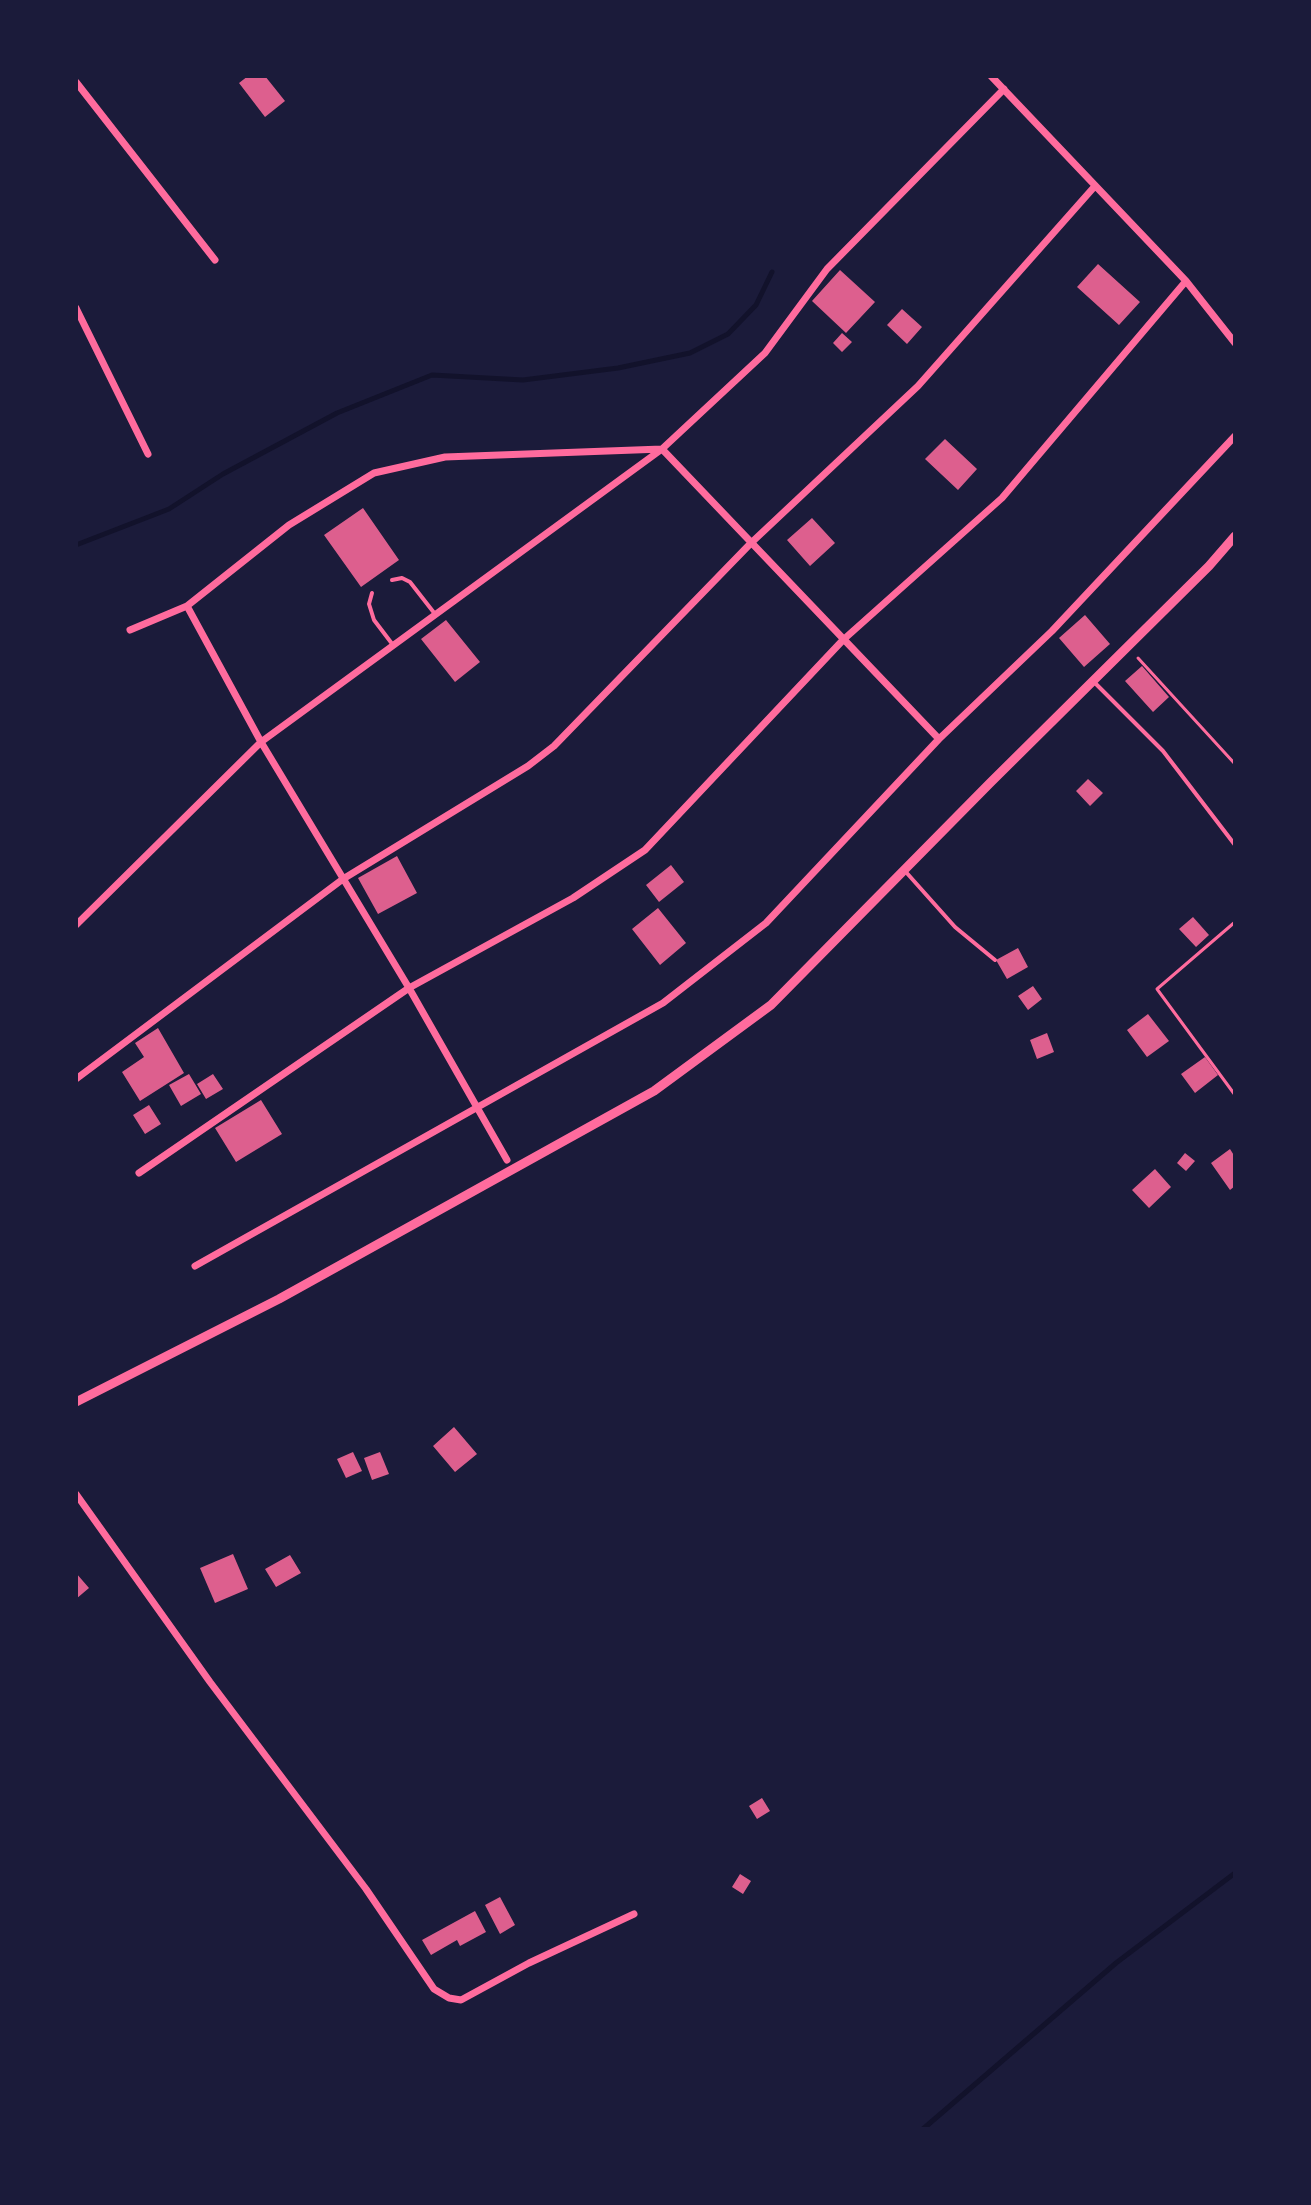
<!DOCTYPE html>
<html>
<head>
<meta charset="utf-8">
<style>
  body { margin:0 }
  #map { position:relative; width:1311px; height:2205px; overflow:hidden; background:#1b1b3a; font-family:Quicksand,sans-serif }
  canvas { display:block }
  .frame { position:absolute; inset:0; border:78px solid #1b1b3a; pointer-events:none }
</style>
</head>
<body>
<div id="map">
<canvas width="1311" height="2205"></canvas>
<div class="frame"></div>
</div>
<script>
const g = document.querySelector('canvas').getContext('2d');
g.lineJoin = 'round';
const poly = rows => new Path2D(rows.map(r => 'M' + r).join(''));
function stroke(path, color, width, dash) { g.strokeStyle = color; g.lineWidth = width; g.lineCap = dash ? 'butt' : 'round'; g.setLineDash(dash || []); g.stroke(path); }
function paint(path, color) { g.fillStyle = color; g.fill(path, 'evenodd'); }
const stream = poly([
  [76,545,169,509,223,474,337,413,432,375,523,380,618,368,690,353,728,334,756,305,772,272],
  [923,2129,1116,1963,1235,1873]
]);
const building = poly([
  [248,76,265,76,285,101,265,117,239,83],
  [1098,264,1140,302,1119,325,1077,287],
  [840,270,875,302,846,333,812,301],
  [902,309,922,327,907,344,887,325],
  [842,333,852,342,842,352,833,343],
  [945,439,977,469,958,490,925,459],
  [363,508,399,560,361,587,324,535],
  [812,518,835,543,810,566,787,540],
  [1085,615,1110,644,1084,667,1059,638],
  [446,620,480,662,455,682,421,639],
  [1142,666,1169,697,1153,712,1125,681],
  [1088,779,1103,793,1090,806,1076,791],
  [397,856,417,893,378,914,358,878],
  [671,865,684,882,659,902,646,885],
  [658,908,686,943,660,965,632,929],
  [1193,917,1209,935,1196,947,1179,929],
  [1018,948,1028,967,1007,979,996,960],
  [1033,986,1042,999,1028,1010,1018,996],
  [1148,1014,1169,1041,1147,1057,1127,1030],
  [158,1028,184,1073,140,1101,122,1072,144,1057,135,1043],
  [1047,1033,1054,1052,1037,1059,1030,1040],
  [1205,1057,1218,1075,1195,1093,1181,1074],
  [189,1074,201,1094,181,1106,169,1085],
  [213,1074,223,1089,206,1099,197,1084],
  [261,1100,282,1134,236,1162,215,1128],
  [149,1105,161,1124,145,1134,133,1115],
  [1230,1149,1235,1157,1235,1186,1230,1190,1211,1163],
  [1185,1153,1195,1161,1186,1171,1177,1163],
  [1155,1169,1171,1187,1149,1208,1132,1190],
  [454,1427,477,1454,455,1472,433,1446],
  [353,1452,362,1471,346,1478,337,1459],
  [380,1452,389,1474,372,1480,364,1458],
  [233,1554,248,1589,215,1603,200,1568],
  [290,1555,301,1573,276,1587,265,1569],
  [76,1573,89,1588,76,1599],
  [762,1798,770,1811,757,1819,749,1806],
  [740,1874,751,1881,743,1894,732,1887],
  [500,1897,515,1925,500,1934,485,1905],
  [475,1911,486,1932,460,1946,457,1940,431,1955,422,1940]
]);
const path = poly([
  [1138,658,1235,764],
  [1235,922,1157,989,1235,1095]
]);
const service = poly([
  [392,580,402,578,410,582,435,614],
  [372,593,369,604,374,620,393,645],
  [1093,681,1163,751,1235,845],
  [905,871,955,927,995,960]
]);
const minor = poly([
  [991,76,1186,281,1235,343],
  [76,82,215,260],
  [76,308,148,454],
  [187,606,261,742,409,988,507,1160],
  [130,630,187,606,289,525,374,473,445,457,662,449,939,739],
  [76,925,261,742,662,449,765,353,827,269,1004,89],
  [76,1079,343,879,528,766,554,746,751,543,918,386,1095,186],
  [139,1173,409,988,573,898,645,850,843,640,1002,498,1186,281],
  [195,1266,663,1003,766,923,939,739,1052,631,1235,436],
  [76,1494,210,1682,366,1889,434,1989,449,1998,461,2000,529,1963,634,1914]
]);
const tertiary = poly([
  [76,1402,279,1299,654,1091,771,1005,990,783,1209,566,1235,536]
]);
stroke(stream, '#12122b', 5);
paint(building, '#dd5f8e');
stroke(path, '#ff6b9d', 3);
stroke(service, '#ff6b9d', 4);
stroke(minor, '#ff6b9d', 7);
stroke(tertiary, '#ff6b9d', 9);
</script>
</body>
</html>
